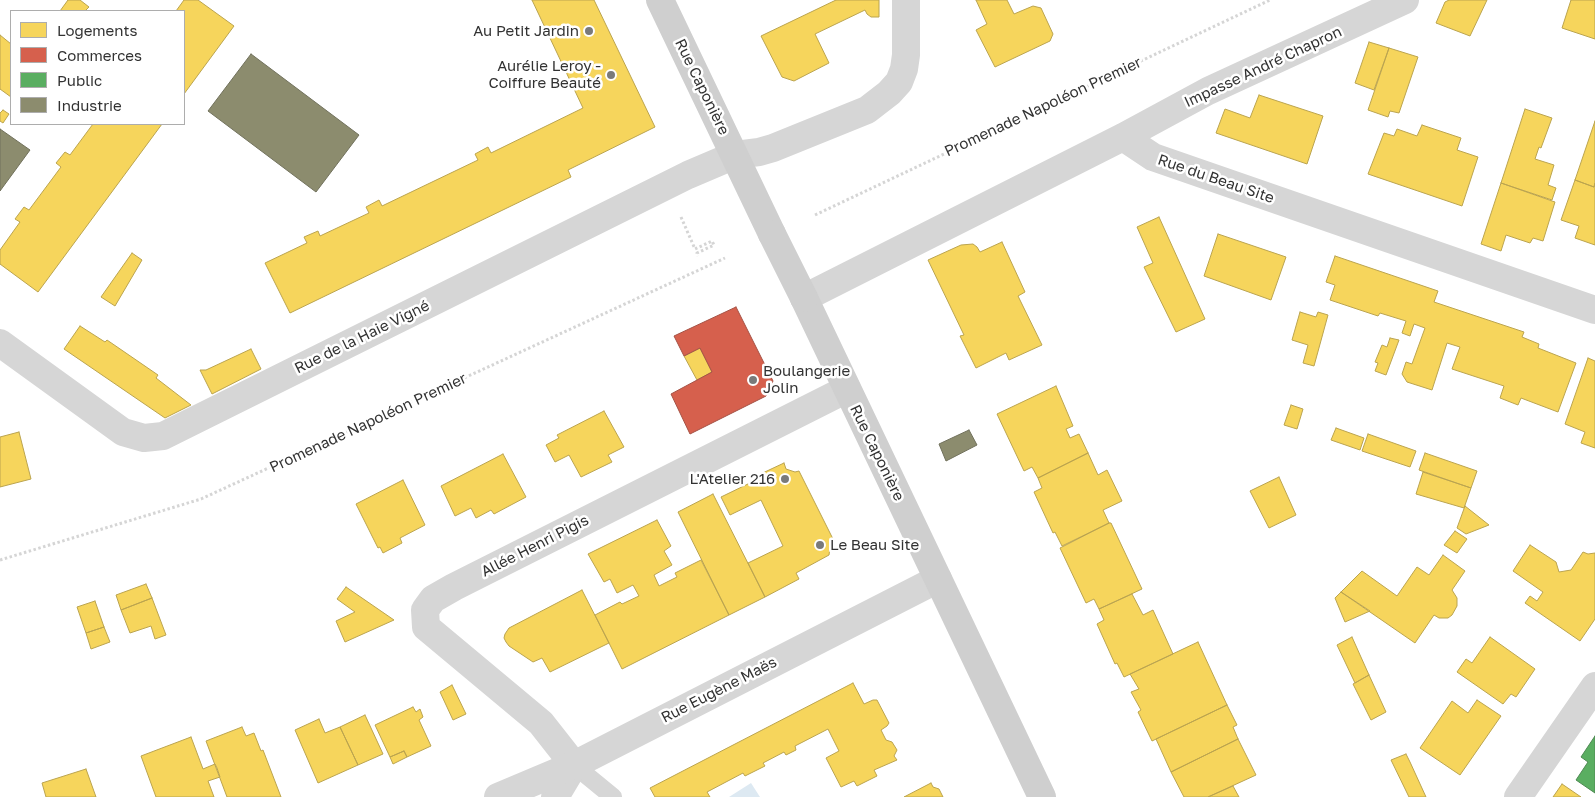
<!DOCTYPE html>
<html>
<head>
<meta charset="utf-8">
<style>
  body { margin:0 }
  #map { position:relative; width:1595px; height:797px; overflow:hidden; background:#fff; font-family:"Golos Text",sans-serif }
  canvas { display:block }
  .legend { position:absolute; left:10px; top:10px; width:175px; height:115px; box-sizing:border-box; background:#fff; border:1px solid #adadad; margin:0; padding:6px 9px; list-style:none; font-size:15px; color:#323232 }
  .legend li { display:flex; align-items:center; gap:10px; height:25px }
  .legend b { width:25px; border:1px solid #adadad }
</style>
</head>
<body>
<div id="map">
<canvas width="1595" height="797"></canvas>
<ul class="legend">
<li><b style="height:14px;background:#f6d55c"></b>Logements</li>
<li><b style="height:14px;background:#d6604d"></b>Commerces</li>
<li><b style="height:14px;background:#5aae61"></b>Public</li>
<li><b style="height:14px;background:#8c8c6e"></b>Industrie</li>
</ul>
</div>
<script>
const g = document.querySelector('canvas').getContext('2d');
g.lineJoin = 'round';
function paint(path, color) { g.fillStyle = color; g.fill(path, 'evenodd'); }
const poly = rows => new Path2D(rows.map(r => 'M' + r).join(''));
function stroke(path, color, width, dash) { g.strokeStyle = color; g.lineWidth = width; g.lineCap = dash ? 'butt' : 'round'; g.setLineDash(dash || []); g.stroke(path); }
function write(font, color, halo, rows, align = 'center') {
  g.font = font + ' "Golos Text",sans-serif'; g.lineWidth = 5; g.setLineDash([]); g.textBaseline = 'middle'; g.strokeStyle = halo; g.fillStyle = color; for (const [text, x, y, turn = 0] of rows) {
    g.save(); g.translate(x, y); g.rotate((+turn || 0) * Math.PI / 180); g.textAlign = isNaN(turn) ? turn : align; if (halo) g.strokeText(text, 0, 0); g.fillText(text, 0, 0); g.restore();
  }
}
const water = poly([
  [751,783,760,797,729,797]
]);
const homes = poly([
  [68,0,80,0,89,7,85,11,60,11,68,0],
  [184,0,198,0,234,26,184,94,184,11,176,11,184,0],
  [532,0,594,0,655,127,568,170,571,177,290,313,265,263,307,243,304,237,318,231,320,236,369,213,366,207,379,200,382,206,478,160,475,154,488,147,491,153,583,108,532,0],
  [836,0,879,0,879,17,871,17,867,14,865,10,815,34,829,63,794,81,782,77,761,36,836,0],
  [976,0,1007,0,1014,14,1033,6,1041,8,1053,34,1050,41,995,67,976,30,987,24,976,0],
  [1449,0,1487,0,1470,36,1436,23,1445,2,1449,0],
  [1571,0,1595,0,1595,39,1562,28,1571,0],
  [0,35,11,44,11,97,0,89,0,35],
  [1369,42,1389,48,1374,90,1355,83,1369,42],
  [1389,48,1418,57,1399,113,1390,111,1388,117,1368,110,1389,48],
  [1259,95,1323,116,1307,164,1216,133,1225,109,1250,118,1259,95],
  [1525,109,1552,118,1541,148,1539,147,1535,159,1554,165,1548,185,1556,188,1552,200,1501,183,1525,109],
  [3,110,9,114,3,123,0,121,0,113,3,110],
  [1595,121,1595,183,1594,187,1575,180,1595,121],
  [93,124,162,124,38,292,0,264,0,250,20,222,15,219,24,207,29,210,61,167,56,163,65,152,70,155,93,124],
  [1422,125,1461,138,1457,150,1478,157,1462,206,1368,174,1384,133,1394,136,1397,129,1417,136,1422,125],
  [1575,180,1594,187,1595,183,1595,245,1575,238,1579,226,1561,220,1575,180],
  [1501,183,1555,202,1543,241,1533,238,1530,243,1506,235,1501,251,1481,244,1501,183],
  [1159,217,1205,319,1176,332,1144,267,1153,263,1137,227,1159,217],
  [1218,234,1286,257,1271,300,1204,276,1218,234],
  [1002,242,1025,292,1018,296,1042,345,1009,360,1006,353,976,368,960,336,964,335,928,260,961,245,973,244,977,247,980,252,1002,242],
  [132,253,142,260,115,306,101,297,132,253],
  [1335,256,1438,291,1434,302,1524,332,1522,337,1539,344,1538,348,1576,363,1558,412,1521,398,1518,405,1500,398,1504,386,1452,369,1460,347,1447,343,1432,390,1407,382,1402,374,1406,362,1412,364,1425,328,1414,324,1410,336,1402,333,1406,321,1380,313,1378,316,1330,300,1335,285,1326,282,1335,256],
  [1300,312,1316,317,1318,312,1328,315,1314,366,1303,363,1308,345,1292,340,1300,312],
  [80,326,105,342,107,340,158,375,156,378,191,405,165,418,64,349,80,326],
  [1390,338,1399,340,1386,375,1375,371,1378,363,1375,362,1382,345,1387,347,1390,338],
  [700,348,712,372,697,380,684,356,700,348],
  [251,349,261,369,212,394,200,370,206,370,251,349],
  [1588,358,1595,361,1595,448,1581,443,1585,432,1565,424,1588,358],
  [1056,386,1073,426,1066,429,1070,438,1079,434,1088,453,1038,478,1032,467,1024,471,997,414,1056,386],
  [1291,405,1303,409,1297,429,1284,425,1291,405],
  [604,411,624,447,608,455,612,462,581,477,569,455,555,462,546,445,559,438,557,435,604,411],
  [1336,428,1364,438,1360,450,1331,440,1336,428],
  [19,432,31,479,0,487,0,437,19,432],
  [1368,434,1416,451,1410,467,1362,451,1368,434],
  [1088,453,1098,475,1107,470,1122,501,1103,510,1109,523,1062,546,1055,532,1053,533,1034,492,1042,488,1038,478,1088,453],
  [1425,453,1477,471,1471,488,1419,470,1425,453],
  [503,454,526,497,494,514,491,510,476,518,471,508,455,516,441,486,503,454],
  [784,463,786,469,795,472,799,471,833,539,831,541,829,555,796,573,799,579,765,597,748,563,783,546,761,500,730,515,721,497,752,482,752,478,784,463],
  [1423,472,1471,488,1464,508,1416,494,1423,472],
  [1279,477,1296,515,1269,528,1250,491,1279,477],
  [403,480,425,525,400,538,402,543,383,553,380,547,378,548,356,504,403,480],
  [713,494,765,597,729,615,678,512,713,494],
  [1465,506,1489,525,1466,534,1457,528,1465,506],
  [657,520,671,546,664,551,672,565,654,575,659,586,677,577,675,573,701,560,729,615,622,669,595,615,620,602,622,604,639,596,633,585,617,593,610,579,604,582,588,554,657,520],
  [1109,523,1111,523,1142,589,1099,609,1094,599,1086,603,1060,548,1109,523],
  [1455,531,1467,539,1457,553,1444,545,1455,531],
  [1530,545,1556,562,1559,572,1571,570,1583,552,1588,554,1595,553,1595,619,1580,641,1525,603,1530,596,1537,601,1543,592,1513,571,1530,545],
  [1443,555,1465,571,1452,590,1457,598,1457,606,1452,615,1448,618,1439,618,1434,615,1415,643,1341,592,1362,571,1397,596,1417,567,1429,575,1443,555],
  [146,584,152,598,121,610,116,595,146,584],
  [346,587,394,620,345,642,336,621,355,612,337,599,346,587],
  [582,590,609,643,550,672,542,658,533,662,509,646,506,642,504,638,505,634,509,628,582,590],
  [1341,592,1370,611,1345,622,1335,598,1341,592],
  [1132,594,1143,615,1153,610,1173,654,1124,677,1117,663,1115,664,1097,624,1104,620,1099,609,1132,594],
  [152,598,166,635,155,639,151,626,130,633,121,610,152,598],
  [95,601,104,627,86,633,77,607,95,601],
  [104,627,110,642,91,649,86,633,104,627],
  [1352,637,1369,675,1355,683,1337,645,1352,637],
  [1490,637,1535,669,1516,697,1511,694,1503,704,1457,672,1466,659,1472,663,1490,637],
  [1198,642,1227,705,1152,741,1138,712,1141,710,1131,692,1139,689,1130,674,1198,642],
  [1369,675,1386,712,1371,720,1353,684,1369,675],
  [853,683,864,704,873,700,877,700,889,723,887,726,881,730,886,740,892,742,897,750,894,756,897,760,874,770,877,776,857,786,854,781,841,787,826,758,839,751,828,729,795,746,796,750,786,755,784,752,763,763,765,766,745,776,743,773,707,792,710,797,655,797,650,788,853,683],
  [452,685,466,714,453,720,440,692,452,685],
  [1477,700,1501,716,1460,775,1420,748,1452,701,1468,713,1477,700],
  [1227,705,1237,725,1233,727,1238,739,1171,772,1156,739,1227,705],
  [413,707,416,712,420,709,423,717,419,720,431,746,407,757,404,751,390,757,375,725,413,707],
  [365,715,383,754,358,765,340,727,365,715],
  [319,719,325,733,340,727,358,765,318,783,295,730,319,719],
  [242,727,246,736,254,733,261,751,263,750,281,797,227,797,206,741,242,727],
  [191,737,203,769,215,764,217,768,220,777,208,781,214,797,156,797,141,756,191,737],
  [1238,739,1256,775,1208,797,1184,797,1171,772,1238,739],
  [404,751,407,757,393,764,390,757,404,751],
  [1406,754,1410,762,1426,797,1409,797,1391,760,1406,754],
  [86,769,96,797,46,797,42,783,86,769],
  [931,783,933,787,939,789,943,797,904,797,931,783],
  [1562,784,1581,797,1553,797,1562,784],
  [1233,786,1239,797,1208,797,1233,786]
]);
const shops = poly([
  [736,307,773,381,766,396,690,434,671,394,712,372,700,348,684,356,674,336,736,307]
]);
const public = poly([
  [1595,736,1595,793,1576,780,1588,762,1581,757,1595,736]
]);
const industry = poly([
  [251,54,359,135,316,192,208,111,251,54],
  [0,129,30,150,0,191,0,129],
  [969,430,977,445,946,461,939,444,969,430]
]);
const path = poly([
  [815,215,1270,0],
  [681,217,695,249,712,241,714,245,697,253,698,256],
  [0,560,201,499,725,258]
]);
const service = poly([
  [574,765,613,797]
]);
const minor = poly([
  [1123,137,1153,157,1595,310],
  [804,298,1123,137,1208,91,1405,0],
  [555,797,574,765,541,723,426,627,425,610,433,599,454,587,847,389],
  [1518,797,1595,686]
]);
const tertiary = poly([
  [0,343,123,432,144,438,163,436,688,175,735,155,759,152,773,148,867,110,889,93,899,82,904,69,906,55,906,0],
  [498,797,574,765,938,579]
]);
const secondary = poly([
  [660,0,772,234],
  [804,298,1042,797]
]);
const secondaryBridge = poly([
  [772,234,804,298]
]);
const markers = [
  [589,31,5,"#7a7a7a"],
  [611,75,5,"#7a7a7a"],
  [753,380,5,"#7a7a7a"],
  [785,479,5,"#7a7a7a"],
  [820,545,5,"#7a7a7a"]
];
const poiNames = [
  ["Au Petit Jardin",579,31],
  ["Aurélie Leroy -",601,66],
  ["Coiffure Beauté",601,83],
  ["Boulangerie",763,371,"left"],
  ["Jolin",763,388,"left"],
  ["L'Atelier 216",775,479],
  ["Le Beau Site",830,545,"left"]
];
const streetNames = [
  ["Impasse André Chapron",1263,67,-25],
  ["Rue Caponière",702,87,64],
  ["Promenade Napoléon Premier",1043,107,-25],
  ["Rue du Beau Site",1216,179,19],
  ["Rue de la Haie Vigné",362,337,-26],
  ["Promenade Napoléon Premier",368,423,-25],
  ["Rue Caponière",877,453,64],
  ["Allée Henri Pigis",535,546,-27],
  ["Rue Eugène Maës",719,690,-27]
];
paint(water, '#dde9f2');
paint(homes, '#f6d55c');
stroke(homes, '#bba44f', 1);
paint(shops, '#d6604d');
stroke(shops, '#a55245', 1);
paint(public, '#5aae61');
stroke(public, '#4e8953', 1);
paint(industry, '#8c8c6e');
stroke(industry, '#71715c', 1);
stroke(path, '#d5d5d5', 3, [2.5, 2.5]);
stroke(service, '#d6d6d6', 18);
stroke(minor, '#d6d6d6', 28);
stroke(tertiary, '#d6d6d6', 28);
stroke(secondary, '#cfcfcf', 28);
stroke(secondaryBridge, '#cfcfcf', 28);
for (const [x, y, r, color] of markers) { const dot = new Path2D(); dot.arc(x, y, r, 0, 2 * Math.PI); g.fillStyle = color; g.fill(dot); stroke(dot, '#fff', 2); }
write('15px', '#323232', '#fff', poiNames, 'right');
write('15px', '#323232', '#fff', streetNames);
</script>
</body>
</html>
